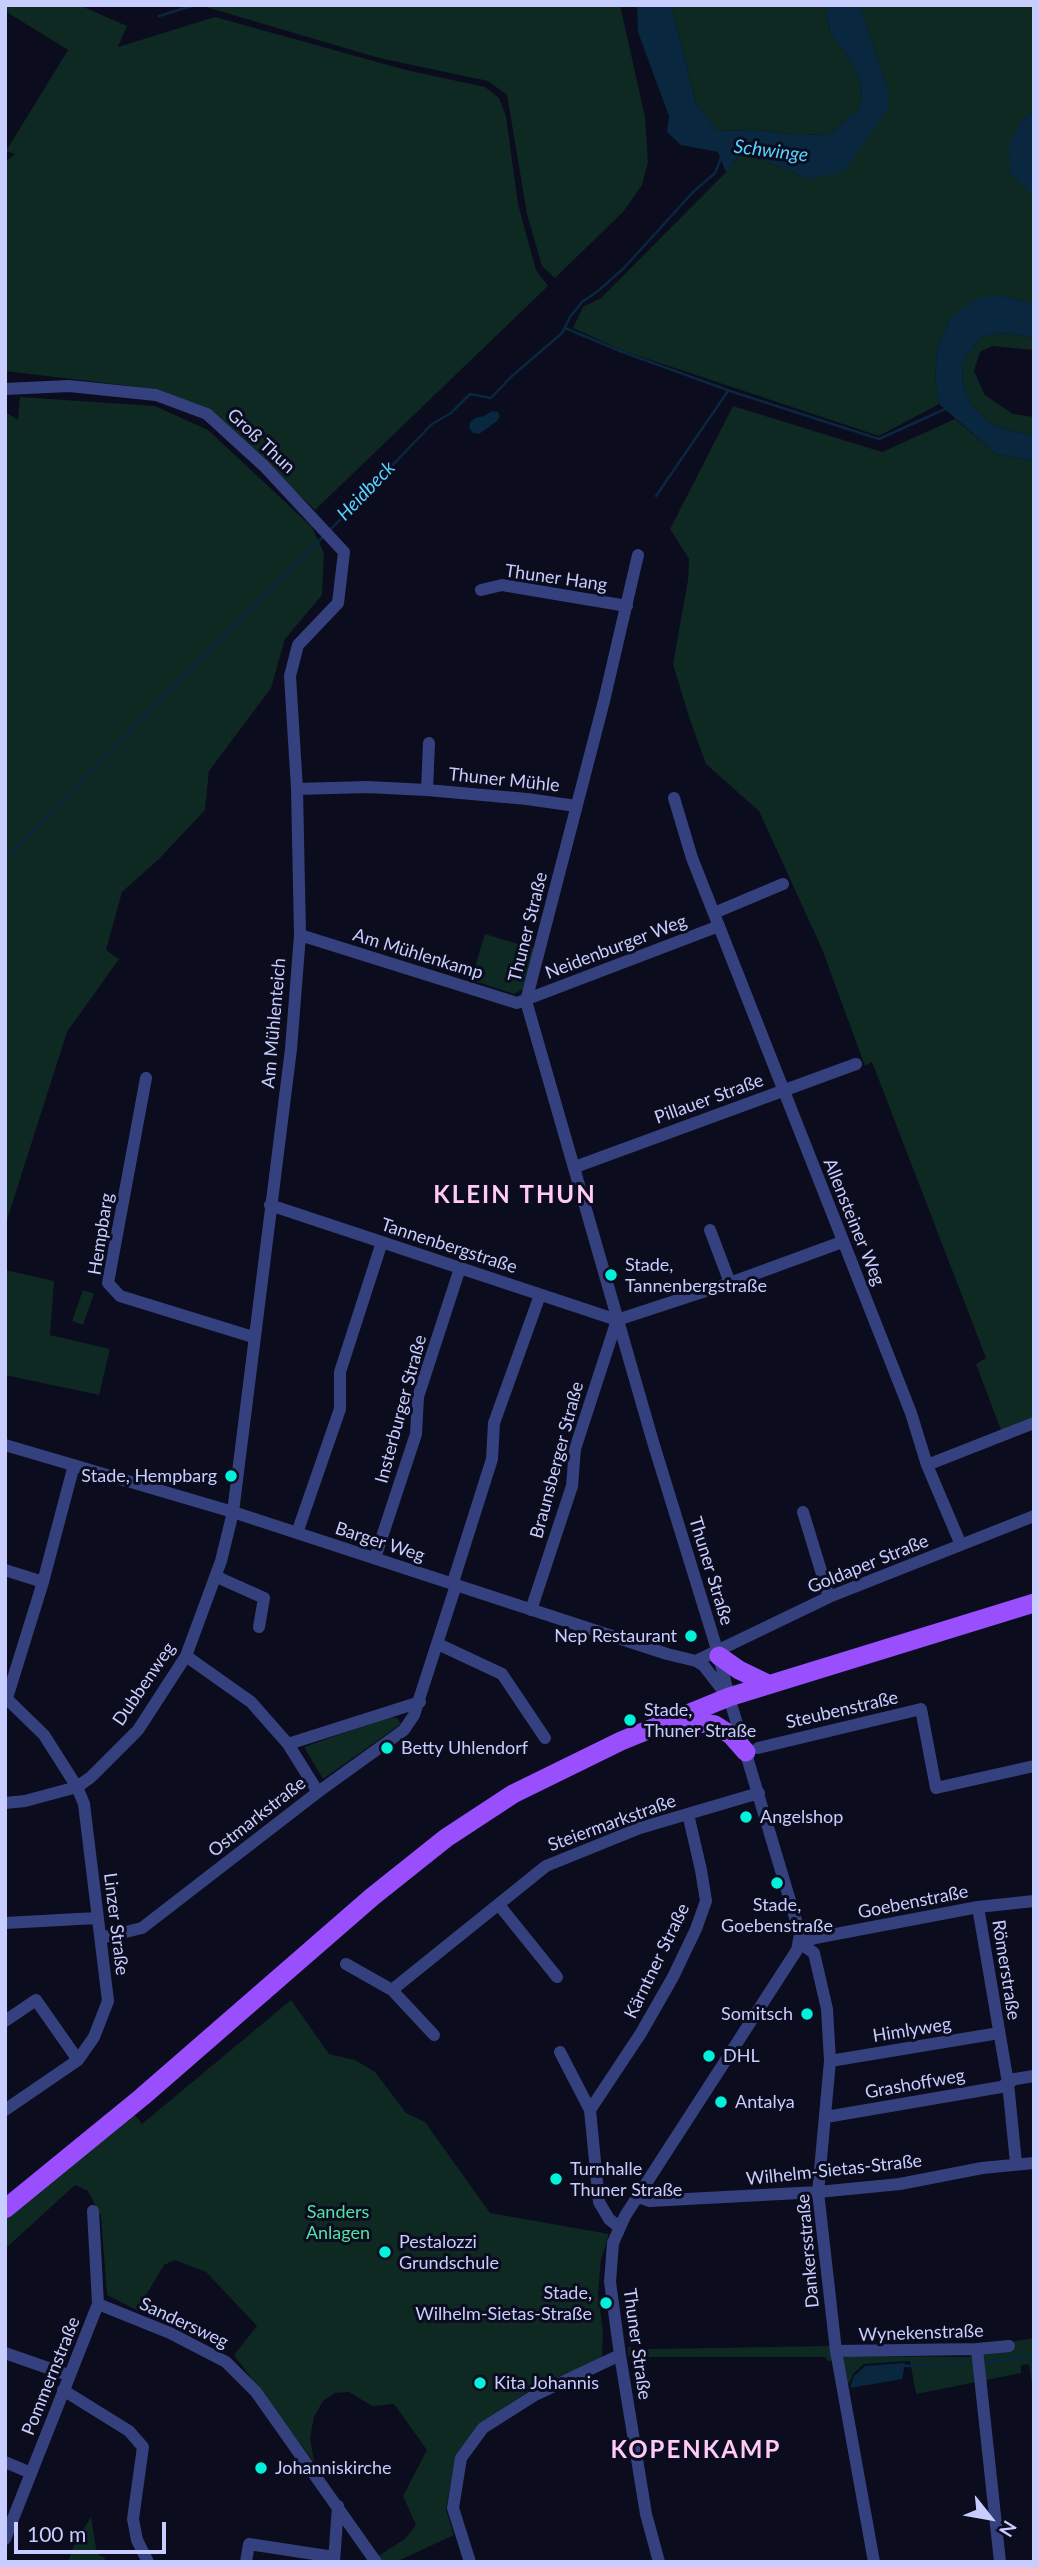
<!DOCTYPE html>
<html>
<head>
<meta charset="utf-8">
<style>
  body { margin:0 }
  #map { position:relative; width:1039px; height:2567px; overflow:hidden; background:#0b0c1e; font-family:Lato,sans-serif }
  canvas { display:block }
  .frame { position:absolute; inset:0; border:7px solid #c8cdff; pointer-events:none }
  .north { position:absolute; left:955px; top:2483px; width:70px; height:70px; -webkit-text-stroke:5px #0b0c1e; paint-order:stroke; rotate:121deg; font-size:19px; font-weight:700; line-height:28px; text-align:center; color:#c8cdff }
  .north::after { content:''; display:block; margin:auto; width:24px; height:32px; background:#c8cdff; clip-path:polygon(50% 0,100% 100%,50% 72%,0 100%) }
  .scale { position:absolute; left:14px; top:2522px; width:152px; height:32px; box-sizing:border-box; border:4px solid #c8cdff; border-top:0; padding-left:9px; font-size:21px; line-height:24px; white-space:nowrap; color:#c8cdff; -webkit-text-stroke:5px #0b0c1e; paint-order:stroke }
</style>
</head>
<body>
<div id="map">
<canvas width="1039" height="2567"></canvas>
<div class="frame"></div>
<div class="north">N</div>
<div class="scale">100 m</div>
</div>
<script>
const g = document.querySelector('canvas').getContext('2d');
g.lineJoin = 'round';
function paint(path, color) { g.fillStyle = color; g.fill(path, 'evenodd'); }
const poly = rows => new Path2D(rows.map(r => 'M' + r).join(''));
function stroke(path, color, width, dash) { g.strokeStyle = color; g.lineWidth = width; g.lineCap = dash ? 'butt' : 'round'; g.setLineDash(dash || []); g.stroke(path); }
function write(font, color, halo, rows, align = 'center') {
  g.font = font + ' Lato,sans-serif'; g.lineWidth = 6; g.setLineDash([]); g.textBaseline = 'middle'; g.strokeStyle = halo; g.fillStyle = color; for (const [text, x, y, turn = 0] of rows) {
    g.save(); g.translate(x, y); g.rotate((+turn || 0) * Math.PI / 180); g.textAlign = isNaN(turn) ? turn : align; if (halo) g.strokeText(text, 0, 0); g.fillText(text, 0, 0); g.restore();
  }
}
const green = poly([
  [5,5,79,5,127,26,118,47,215,17,406,70,485,87,499,98,506,116,518,204,536,270,548,286,315,510,210,410,155,389,5,371,5,162,15,154,6,151,68,50,5,11],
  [212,5,620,5,645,117,648,162,642,185,623,212,555,278,542,266,527,214,507,95,488,81,379,58,206,7],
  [671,5,825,5,830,32,853,65,862,88,860,108,831,134,802,135,754,130,718,131,696,104],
  [859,5,1034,5,1034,111,1021,121,1011,174,1034,197,1034,304,998,295,949,320,938,346,935,378,939,404,879,436,621,350,573,328,583,307,601,298,726,172,738,157,749,154,809,179,888,108,888,89],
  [1005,333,1034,337,1034,350,992,346,980,352,974,371,985,395,1013,414,1034,417,1034,436,1004,429,988,422,971,404,962,381,963,360,981,337],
  [20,397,155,406,208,430,312,527,324,553,322,595,285,639,271,688,209,771,205,810,159,859,122,892,106,950,119,959,67,1032,5,1226,5,412,18,420],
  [733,406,882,452,955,419,996,454,1034,461,1034,1423,1001,1430,976,1364,986,1358,872,1062,865,1066,822,949,759,811,706,764,690,720,673,664,688,580,689,559,670,529],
  [485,934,535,949,525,988,514,994,471,980],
  [5,1270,54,1281,50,1335,110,1349,99,1395,5,1375],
  [83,1290,94,1294,83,1325,72,1321],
  [389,1717,397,1718,401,1724,323,1779,304,1747],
  [291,2000,329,2054,355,2060,375,2072,406,2113,425,2122,490,2213,609,2234,601,2260,598,2294,603,2331,602,2359,536,2386,480,2424,456,2455,446,2509,454,2535,396,2562,382,2562,378,2556,405,2539,416,2525,403,2496,427,2450,394,2404,372,2406,349,2392,335,2393,323,2401,314,2417,310,2438,314,2462,234,2355,257,2326,206,2272,175,2260,164,2265,137,2310,107,2295,101,2216,88,2191,75,2185,5,2249,5,2219,133,2113,142,2124],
  [1034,2338,1034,2397,1029,2364,1021,2365,1021,2373,916,2394,910,2361,864,2364,853,2374,850,2382,846,2384,841,2360,827,2361,826,2357,648,2357,628,2356,628,2347,649,2349,830,2346,851,2356,968,2357,1008,2350,1009,2342],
  [91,2517,97,2554,105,2558,104,2562,68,2562,74,2545]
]);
const water = poly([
  [637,5,671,5,696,104,718,131,754,130,802,135,831,134,860,108,862,88,853,65,830,32,825,5,859,5,888,89,888,109,844,171,809,179,749,154,738,157,726,172,718,152,681,145,667,132,669,116,638,32],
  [1034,111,1034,197,1011,174,1009,144,1021,121],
  [998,295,1034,304,1034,337,1005,333,981,337,963,360,962,381,971,404,988,422,1004,429,1034,436,1034,461,996,454,939,404,935,378,938,346,949,320,975,299],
  [492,411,498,412,500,416,496,422,479,434,473,433,469,428,470,422,475,418,484,416],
  [905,2363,902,2379,850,2388,854,2376,865,2366]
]);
const stream = poly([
  [159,16,195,5],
  [565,328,620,351,733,392,879,439,945,409],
  [656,496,728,391],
  [330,530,432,424,451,413,470,394,491,398,512,376,562,333,570,317,582,302,598,291,624,268,693,192,715,173,721,158],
  [5,858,323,537],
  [986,2362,1034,2355],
  [903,2366,961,2364]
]);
const street = poly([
  [5,389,69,386,156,395,207,414,264,466,344,552,338,603,298,645,290,676,297,789,300,935,291,1049,233,1512,221,1561,186,1656,138,1730,91,1777,77,1787,25,1801,5,1803],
  [638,555,604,701,526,1001,653,1442,719,1656,729,1697,800,1934,797,1950,625,2216,613,2243,610,2282,620,2355,646,2514,659,2562],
  [481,590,502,585,627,606],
  [297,789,367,787,427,790,527,799,576,806],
  [427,790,429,743],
  [674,798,692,858,911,1413,927,1465,961,1545],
  [714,913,783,884],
  [300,935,517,1003,719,926],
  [146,1078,108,1283,120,1296,253,1337],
  [575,1167,856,1064],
  [270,1205,617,1320],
  [710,1230,730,1283],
  [617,1320,730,1283,842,1242],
  [5,1445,233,1512,667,1654,696,1661,704,1666,728,1697],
  [927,1465,1034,1423],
  [803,1512,829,1597],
  [297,1533,340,1409,340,1372,382,1242],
  [375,1558,416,1434,418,1397,460,1268],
  [5,1570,43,1582],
  [217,1577,264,1598,259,1627],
  [531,1610,572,1486,575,1449,617,1320],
  [438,1644,502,1674,545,1738],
  [186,1656,251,1702,288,1744,318,1792],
  [696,1661,829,1597,1034,1516],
  [5,1697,44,1735,77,1787,84,1804,108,2001,94,2037,78,2060,5,2110],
  [7,1698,43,1582,74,1465],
  [288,1744,420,1702],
  [758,1748,921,1709,936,1788,1034,1766],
  [499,1905,557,1977],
  [978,1907,1008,2083,1016,2163],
  [5,1923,97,1918],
  [101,1938,142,1928,318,1792,404,1730,414,1715,456,1585,454,1579,492,1459,494,1423,540,1295],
  [800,1943,814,1953,827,2009,830,2061,818,2192,836,2351,874,2562],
  [800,1943,815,1938,978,1907,1034,1901],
  [346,1964,392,1990,434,2035],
  [392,1990,546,1866,640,1828,759,1793],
  [5,2021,36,2000,78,2060],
  [560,2052,590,2110,599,2202,609,2219,619,2227],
  [830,2061,999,2033],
  [590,2110,641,2033,673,1977,696,1929,706,1901,701,1870,688,1814],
  [826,2117,1001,2087,1015,2079,1034,2076],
  [638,2197,650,2201,818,2192,900,2184,982,2168,1034,2163],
  [98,2304,170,2333,226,2362,256,2392,376,2562],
  [977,2349,1000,2562],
  [836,2351,977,2349,1009,2346],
  [5,2353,68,2375],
  [63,2390,129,2431,143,2447,133,2519,137,2540,148,2562],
  [5,2462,31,2473],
  [5,2539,98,2304,93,2211],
  [246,2562,249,2544,334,2557],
  [334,2562,338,2506],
  [470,2562,453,2508,461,2458,483,2428,535,2395,620,2355]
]);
const primary = poly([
  [719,1656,739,1670,768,1684],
  [678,1719,715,1725,731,1735,746,1752],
  [5,2209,142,2097,372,1897,446,1838,513,1794,621,1741,729,1697,1034,1603]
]);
const markers = [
  [611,1275,7,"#00f3da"],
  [231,1476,7,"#00f3da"],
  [691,1636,7,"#00f3da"],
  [630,1720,7,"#00f3da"],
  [387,1748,7,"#00f3da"],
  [746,1817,7,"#00f3da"],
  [777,1883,7,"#00f3da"],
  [807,2014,7,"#00f3da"],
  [709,2056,7,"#00f3da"],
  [721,2102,7,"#00f3da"],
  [556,2179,7,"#00f3da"],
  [385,2252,7,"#00f3da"],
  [606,2303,7,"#00f3da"],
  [480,2383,7,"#00f3da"],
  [261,2468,7,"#00f3da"]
];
const streetNames = [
  ["Groß Thun",261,441,43],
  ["Thuner Hang",556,578,8],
  ["Thuner Mühle",504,780,6],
  ["Thuner Straße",528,927,-76],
  ["Neidenburger Weg",616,947,-21],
  ["Am Mühlenkamp",418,954,17],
  ["Am Mühlenteich",274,1023,-85],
  ["Pillauer Straße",709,1099,-20],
  ["Allensteiner Weg",854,1222,68],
  ["Hempbarg",101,1234,-81],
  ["Tannenbergstraße",449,1246,18],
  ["Insterburger Straße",401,1409,-75],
  ["Braunsberger Straße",557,1460,-75],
  ["Barger Weg",380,1542,18],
  ["Goldaper Straße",868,1564,-22],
  ["Thuner Straße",711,1571,73],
  ["Dubbenweg",144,1684,-56],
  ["Steubenstraße",842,1710,-13],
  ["Ostmarkstraße",257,1817,-38],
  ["Steiermarkstraße",612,1823,-20],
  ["Goebenstraße",913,1902,-11],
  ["Linzer Straße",116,1924,83],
  ["Kärntner Straße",657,1961,-64],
  ["Römerstraße",1006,1970,81],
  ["Himlyweg",912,2030,-9],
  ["Grashoffweg",915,2084,-10],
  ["Wilhelm-Sietas-Straße",834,2170,-6],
  ["Dankersstraße",808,2251,-95],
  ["Sandersweg",184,2323,25],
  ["Wynekenstraße",921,2333,-2],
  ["Thuner Straße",637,2344,82],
  ["Pommernstraße",51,2376,-68]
];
const poiNames = [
  ["Stade,",625,1265],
  ["Tannenbergstraße",625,1286],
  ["Stade, Hempbarg",217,1476,"right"],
  ["Nep Restaurant",677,1636,"right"],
  ["Stade,",644,1710],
  ["Thuner Straße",644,1731],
  ["Betty Uhlendorf",401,1748],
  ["Angelshop",760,1817],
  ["Stade,",777,1905,"center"],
  ["Goebenstraße",777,1926,"center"],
  ["Somitsch",793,2014,"right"],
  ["DHL",723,2056],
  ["Antalya",735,2102],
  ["Turnhalle",570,2169],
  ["Thuner Straße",570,2190],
  ["Pestalozzi",399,2242],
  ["Grundschule",399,2263],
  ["Stade,",592,2293,"right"],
  ["Wilhelm-Sietas-Straße",592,2314,"right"],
  ["Kita Johannis",494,2383],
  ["Johanniskirche",275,2468]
];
const parkNames = [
  ["Sanders",338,2212],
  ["Anlagen",338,2233]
];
const waterNames = [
  ["Schwinge",771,151,7],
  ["Heidbeck",366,491,-46]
];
const districtNames = [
  ["KLEIN THUN",515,1195],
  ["KOPENKAMP",696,2450]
];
paint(green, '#0e2822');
paint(water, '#09283f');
stroke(stream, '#09283f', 2.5);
stroke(street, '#35417e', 12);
stroke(primary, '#9a4fff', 19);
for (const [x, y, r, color] of markers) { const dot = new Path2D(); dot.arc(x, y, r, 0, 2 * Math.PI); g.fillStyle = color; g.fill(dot); stroke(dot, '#0b0c1e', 2.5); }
write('18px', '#c8cdff', '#0b0c1e', streetNames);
write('18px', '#c8cdff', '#0b0c1e', poiNames, 'left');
write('18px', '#52e1a1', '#0b0c1e', parkNames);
write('italic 19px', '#56d3ff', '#0b0c1e', waterNames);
g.letterSpacing = '2px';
write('bold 24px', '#ffcaf6', '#0b0c1e', districtNames);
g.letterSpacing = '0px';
</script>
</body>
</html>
